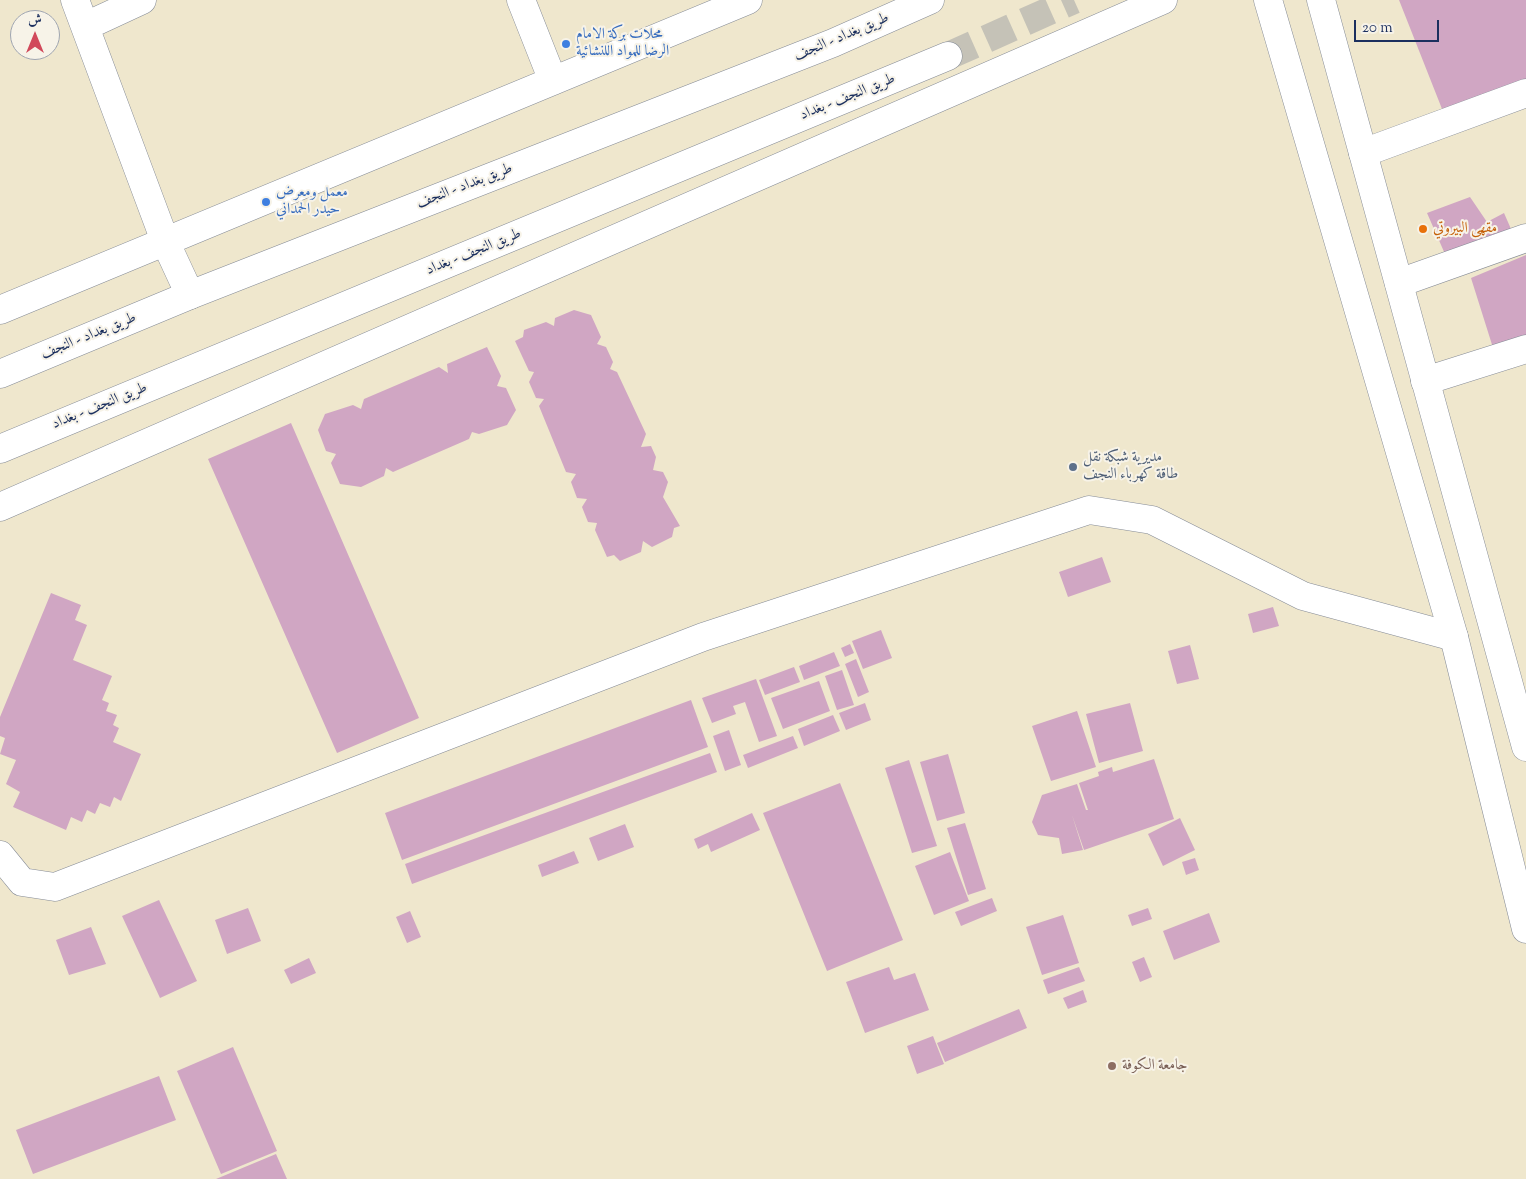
<!DOCTYPE html>
<html>
<head>
<meta charset="utf-8">
<style>
  body { margin:0 }
  #map { position:relative; width:1526px; height:1179px; overflow:hidden; background:#efe7cd; font-family:"Sorts Mill Goudy",Amiri,serif }
  canvas { display:block }
  .north { position:absolute; left:10px; top:10px; width:50px; height:50px; box-sizing:border-box; background:#f7f3e8; border:1px solid #9fa5b1; border-radius:50%; rotate:0deg; font-size:14px; font-weight:700; line-height:20px; text-align:center; color:#1b2f5e }
  .north::after { content:''; display:block; margin:auto; width:18px; height:22px; background:#d1495b; clip-path:polygon(50% 0,100% 100%,50% 72%,0 100%) }
  .scale { position:absolute; left:1354px; top:20px; width:85px; height:22px; box-sizing:border-box; border:2px solid #1b2f5e; border-top:0; padding-left:6px; font-size:15px; line-height:18px; white-space:nowrap; color:#1b2f5e; -webkit-text-stroke:4px #f7f3e8; paint-order:stroke }
</style>
</head>
<body>
<div id="map">
<canvas width="1526" height="1179"></canvas>
<div class="north">ش</div>
<div class="scale">20 m</div>
</div>
<script>
const g = document.querySelector('canvas').getContext('2d');
g.lineJoin = 'round';
function paint(path, color) { g.fillStyle = color; g.fill(path, 'evenodd'); }
const poly = rows => new Path2D(rows.map(r => 'M' + r).join(''));
function stroke(path, color, width, dash) { g.strokeStyle = color; g.lineWidth = width; g.lineCap = dash ? 'butt' : 'round'; g.setLineDash(dash || []); g.stroke(path); }
function write(font, color, halo, rows, align = 'center') {
  g.font = font + ' "Sorts Mill Goudy",Amiri,serif'; g.lineWidth = 4; g.setLineDash([]); g.textBaseline = 'middle'; g.strokeStyle = halo; g.fillStyle = color; for (const [text, x, y, turn = 0] of rows) {
    g.save(); g.translate(x, y); g.rotate((+turn || 0) * Math.PI / 180); g.textAlign = isNaN(turn) ? turn : align; if (halo) g.strokeText(text, 0, 0); g.fillText(text, 0, 0); g.restore();
  }
}
const building = poly([
  [1399,0,1526,0,1526,83,1444,114],
  [1470,197,1487,222,1504,213,1511,229,1445,254,1427,213],
  [1526,255,1526,341,1494,351,1471,278],
  [574,310,591,315,601,337,597,344,606,347,613,362,610,369,617,372,646,434,641,447,651,446,656,457,653,470,663,472,668,482,663,497,680,526,674,528,672,537,652,547,643,541,641,552,620,561,614,555,607,557,595,530,597,523,588,522,582,507,587,499,577,498,571,482,576,474,566,472,539,406,544,399,536,398,529,382,534,372,529,371,515,341,523,337,524,330,546,322,554,326,555,318],
  [487,347,501,376,497,386,506,388,516,410,507,425,479,434,472,432,469,439,393,472,386,468,384,476,361,487,340,484,331,463,336,454,326,451,318,430,325,414,353,405,361,409,364,399,439,367,448,373,447,364],
  [291,423,419,718,337,753,208,459],
  [1102,557,1111,582,1068,597,1059,572],
  [51,593,81,605,75,620,87,625,73,660,112,676,102,700,109,703,106,711,117,715,113,725,119,728,113,742,141,754,121,801,114,797,110,807,100,803,95,814,87,810,82,822,71,817,66,830,13,807,20,792,6,784,16,760,0,754,5,738,0,736,0,717],
  [1273,607,1279,626,1253,633,1248,614],
  [881,630,892,658,863,669,852,641],
  [850,644,854,653,845,657,841,648],
  [1190,645,1199,679,1177,684,1168,651],
  [834,652,840,666,804,680,799,666],
  [856,659,869,692,858,697,845,664],
  [794,667,800,682,765,695,759,680],
  [842,670,854,705,837,710,825,676],
  [756,679,777,736,759,742,745,702,733,706,736,714,712,723,702,698],
  [819,681,830,711,783,729,771,698],
  [691,700,708,747,402,860,385,813],
  [865,703,871,720,846,730,839,713],
  [1130,703,1143,751,1099,763,1086,714],
  [1077,711,1096,767,1051,781,1032,726],
  [833,715,840,731,804,746,798,729],
  [729,730,741,765,725,771,713,736],
  [793,736,798,748,748,768,743,755],
  [710,753,717,772,412,884,405,864],
  [948,754,965,813,937,821,920,762],
  [1154,759,1174,819,1084,850,1072,815,1083,850,1062,854,1059,838,1038,835,1032,822,1042,795,1077,784,1086,810,1088,810,1079,783,1099,776,1098,772,1112,767,1113,772],
  [909,760,937,846,912,853,885,768],
  [840,783,903,940,827,971,763,813],
  [752,813,760,830,711,852,708,844,698,849,694,839],
  [1180,818,1195,850,1163,866,1148,834],
  [965,823,986,889,968,895,947,828],
  [625,824,634,847,598,861,589,838],
  [574,851,579,863,542,877,538,865],
  [950,852,969,901,934,915,915,866],
  [1195,858,1199,870,1186,875,1182,862],
  [992,898,997,911,961,926,955,912],
  [159,900,197,981,160,998,122,916],
  [248,908,261,941,227,954,215,920],
  [1148,908,1152,919,1132,926,1128,915],
  [410,911,421,937,407,943,396,917],
  [1209,913,1220,942,1174,960,1163,931],
  [1063,915,1079,963,1042,975,1026,927],
  [91,927,106,964,69,975,56,940],
  [1144,957,1152,977,1140,982,1132,962],
  [309,958,316,973,291,984,284,970],
  [889,967,894,980,915,973,929,1010,865,1033,846,982],
  [1079,967,1085,981,1048,994,1043,980],
  [1083,990,1087,1002,1068,1009,1063,998],
  [1019,1009,1027,1028,945,1062,937,1043],
  [933,1036,944,1064,917,1074,907,1046],
  [233,1047,277,1151,221,1174,177,1071],
  [159,1076,176,1120,33,1174,16,1130],
  [276,1154,287,1179,216,1179]
]);
const majorTunnel = poly([
  [948,56,1074,0]
]);
const minor = poly([
  [75,0,165,241,190,295],
  [521,0,553,81],
  [86,26,142,0],
  [1363,153,1526,93],
  [1399,283,1526,238],
  [0,310,748,0],
  [1425,381,1526,349],
  [0,507,1163,0],
  [0,855,22,882,55,887,703,637,1089,510,1152,520,1303,596,1454,637]
]);
const major = poly([
  [1268,0,1454,637,1526,929],
  [1321,0,1526,747],
  [0,374,190,295,833,43,930,0],
  [0,449,948,56]
]);
const markers = [
  [566,44,5,"#3f7fe0"],
  [266,202,5,"#3f7fe0"],
  [1423,229,5,"#e8710a"],
  [1073,467,5,"#5c6f8a"],
  [1112,1066,5,"#8d6e63"]
];
const shopNames = [
  ["محلات بركة الامام",576,35],
  ["الرضا للمواد اللنشائية",576,52],
  ["معمل ومعرض",276,193],
  ["حيدر الحمداني",276,210]
];
const streetNames = [
  ["طريق بغداد - النجف",842,38,-23],
  ["طريق النجف - بغداد",848,98,-22],
  ["طريق بغداد - النجف",465,187,-21],
  ["طريق النجف - بغداد",474,253,-22],
  ["طريق بغداد - النجف",89,337,-22],
  ["طريق النجف - بغداد",100,407,-22]
];
const foodNames = [
  ["مقهى البيروتي",1433,229]
];
const serviceNames = [
  ["مديرية شبكة نقل",1083,458],
  ["طاقة كهرباء النجف",1083,475]
];
const educationNames = [
  ["جامعة الكوفة",1122,1066]
];
paint(building, '#d0a6c3');
stroke(majorTunnel, '#c5c2b7', 28, [28, 14]);
stroke(minor, '#858b96', 29);
stroke(major, '#858b96', 29);
stroke(minor, '#fff', 28);
stroke(major, '#fff', 28);
for (const [x, y, r, color] of markers) { const dot = new Path2D(); dot.arc(x, y, r, 0, 2 * Math.PI); g.fillStyle = color; g.fill(dot); stroke(dot, '#f7f3e8', 2); }
write('15px', '#366cbe', '#f7f3e8', shopNames, 'left');
write('15px', '#1b2f5e', '#f7f3e8', streetNames);
write('15px', '#c56008', '#f7f3e8', foodNames, 'left');
write('15px', '#4e5e75', '#f7f3e8', serviceNames, 'left');
write('15px', '#785e54', '#f7f3e8', educationNames, 'left');
</script>
</body>
</html>
